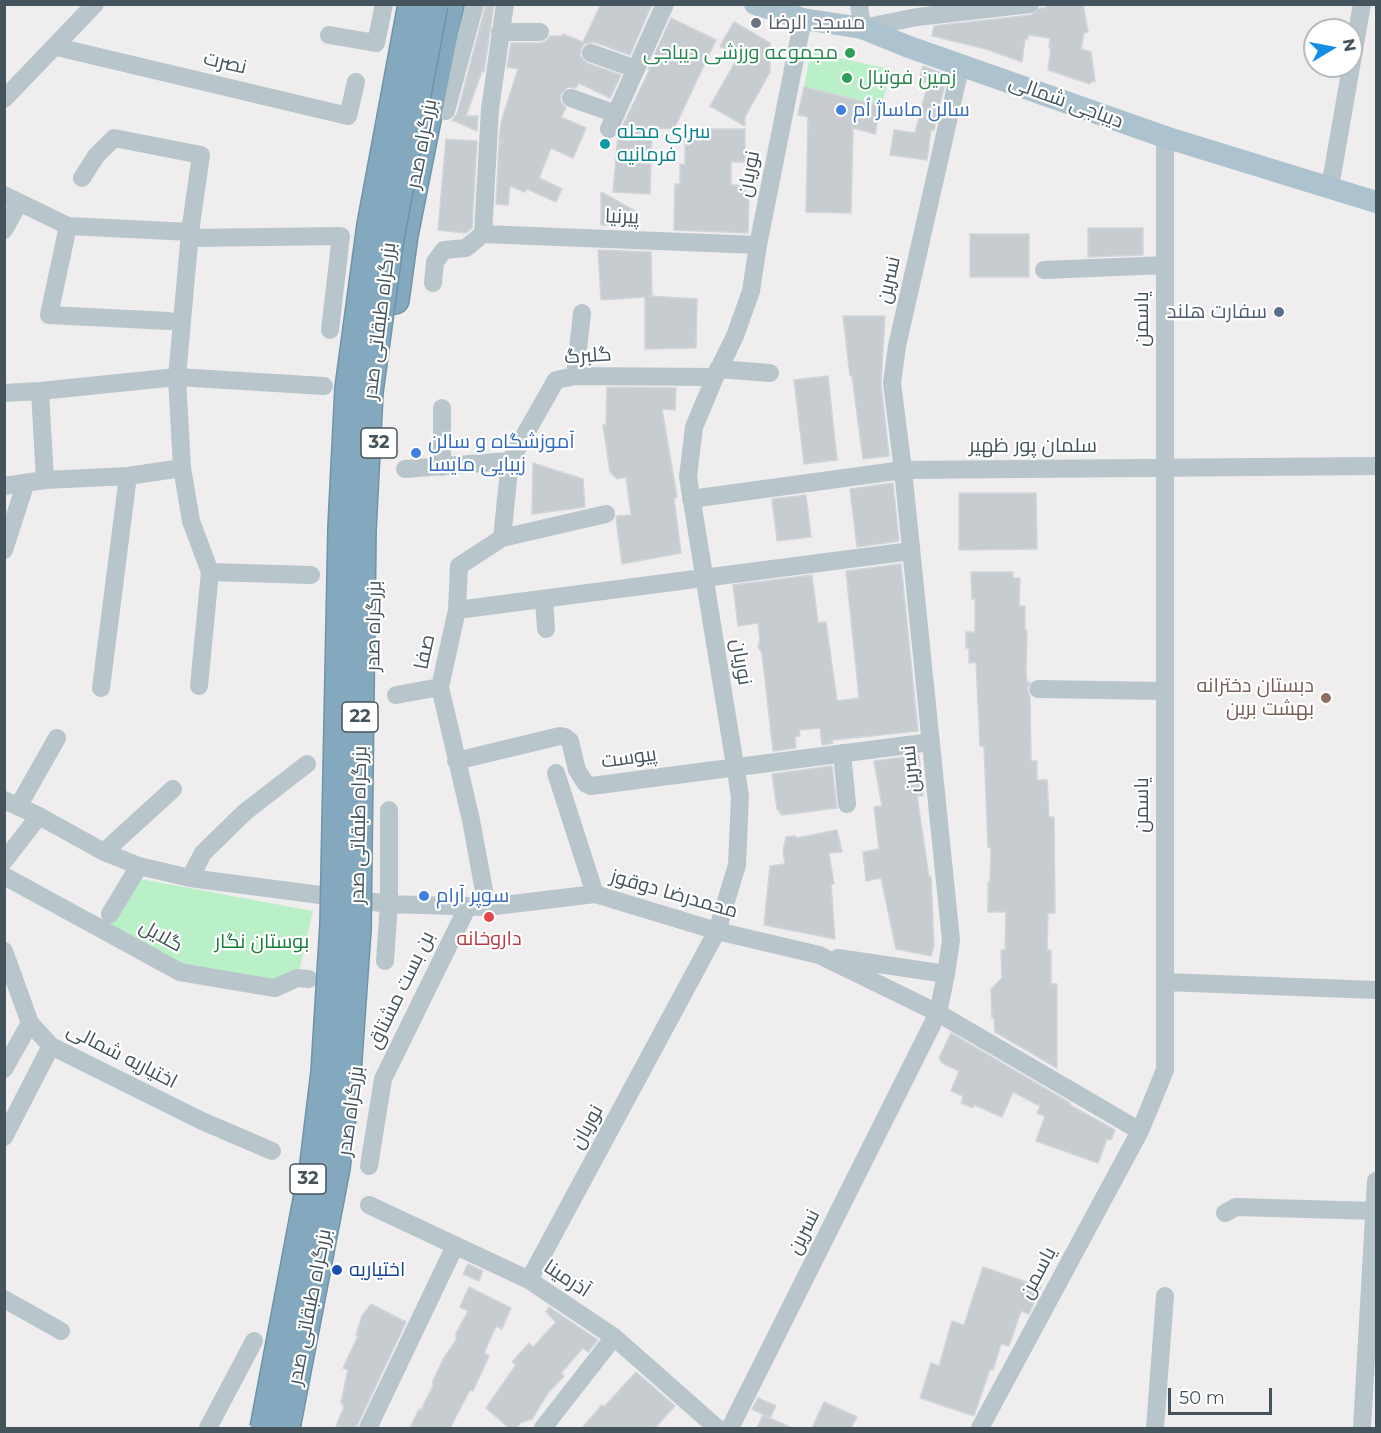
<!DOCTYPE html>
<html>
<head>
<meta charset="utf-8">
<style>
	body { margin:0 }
	#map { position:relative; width:1381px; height:1433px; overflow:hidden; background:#f0edee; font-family:Montserrat,sans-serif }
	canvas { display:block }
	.frame { position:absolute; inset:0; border:6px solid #45545c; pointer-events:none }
	.north { position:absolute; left:1303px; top:18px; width:60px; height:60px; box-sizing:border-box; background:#fff; border:2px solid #b5bbbe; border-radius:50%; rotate:80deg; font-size:16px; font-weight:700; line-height:24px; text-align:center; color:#45545c }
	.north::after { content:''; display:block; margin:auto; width:21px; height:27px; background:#148ee4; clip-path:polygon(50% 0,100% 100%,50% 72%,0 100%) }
	.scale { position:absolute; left:1168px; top:1388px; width:104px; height:27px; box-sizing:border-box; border:3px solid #45545c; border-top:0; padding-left:8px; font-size:18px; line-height:21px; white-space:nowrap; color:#45545c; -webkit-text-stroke:4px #fff; paint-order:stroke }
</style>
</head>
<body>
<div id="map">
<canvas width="1381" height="1433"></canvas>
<div class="frame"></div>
<div class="north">N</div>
<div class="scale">50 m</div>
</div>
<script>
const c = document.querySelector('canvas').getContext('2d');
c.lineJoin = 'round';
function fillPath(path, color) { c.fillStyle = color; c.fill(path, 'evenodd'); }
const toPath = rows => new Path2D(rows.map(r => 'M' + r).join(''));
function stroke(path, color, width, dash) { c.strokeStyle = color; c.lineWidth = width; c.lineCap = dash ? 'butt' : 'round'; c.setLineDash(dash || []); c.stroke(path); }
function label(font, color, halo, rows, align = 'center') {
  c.font = font + ' Montserrat,Cairo,sans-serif'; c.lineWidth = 4.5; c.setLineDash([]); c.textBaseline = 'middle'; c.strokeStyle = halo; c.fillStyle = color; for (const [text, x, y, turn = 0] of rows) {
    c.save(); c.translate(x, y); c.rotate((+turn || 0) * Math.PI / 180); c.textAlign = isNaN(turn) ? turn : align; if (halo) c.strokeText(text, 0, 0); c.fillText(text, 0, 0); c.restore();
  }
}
fillPath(toPath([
	[811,52,890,69,882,106,804,87],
	[135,878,313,911,299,972,275,984,187,967,106,925]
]), '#baf0c7');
const building = toPath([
	[486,4,494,4,484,72,482,71,466,116,478,116,477,131,452,120,457,114,486,4],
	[601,4,652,4,630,55,594,42,584,44,581,49,580,56,587,63,621,75,610,98,579,83,576,88,568,87,561,94,560,101,566,108,561,117,586,128,573,158,551,148,539,178,562,189,556,202,527,189,525,192,510,186,508,205,496,204,499,143,505,143,499,141,501,122,518,69,507,67,511,43,541,43,546,41,550,36,562,36,563,34,583,42,601,4],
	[1083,4,1088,32,1084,33,1081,49,1091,52,1095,82,1092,81,1090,84,1048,70,1051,48,1049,48,1050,38,1028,35,1028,39,1025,39,1022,62,986,49,932,36,934,26,1031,15,1040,8,1046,8,1046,5,1083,4],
	[671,18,716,40,674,129,652,128,650,194,613,192,618,135,650,69,648,69,671,18],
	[734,22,770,43,770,72,745,117,745,126,710,106,738,57,720,46,734,22],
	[923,66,947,75,934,130,931,130,927,160,890,155,894,130,915,133,928,83,919,82,923,66],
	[804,87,881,106,875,134,853,128,851,213,806,212,808,117,798,115,804,87],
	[685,129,745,129,745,162,731,162,731,185,738,185,749,194,748,233,674,230,675,184,680,184,680,164,685,165,685,129],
	[446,139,477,141,472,228,466,233,438,230,446,139],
	[601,192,635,211,635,225,601,225,601,192],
	[1088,228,1143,228,1143,255,1088,257,1088,228],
	[970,234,1029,234,1029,277,970,277,970,234],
	[598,250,651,252,652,296,650,296,697,299,696,348,645,349,645,297,601,300,598,250],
	[843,316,885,316,881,384,889,456,863,459,852,376,850,376,843,316],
	[828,376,837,460,804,464,794,380,828,376],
	[607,387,676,388,675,410,662,409,677,497,674,498,681,553,622,564,616,518,617,516,631,515,626,477,617,479,610,472,603,425,606,425,607,387],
	[533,463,583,479,585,507,532,514,533,463],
	[893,483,899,541,857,547,850,489,893,483],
	[959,493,1036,493,1037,549,959,550,959,493],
	[806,495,811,537,777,541,772,499,806,495],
	[901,564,918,731,832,740,833,743,822,745,820,728,799,730,800,736,795,737,796,748,773,751,762,653,758,647,760,640,758,623,738,626,733,585,812,575,818,623,826,622,837,701,859,698,846,571,901,564],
	[971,572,1013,572,1013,578,1020,578,1019,606,1025,606,1025,630,1027,631,1026,673,1027,682,1030,682,1027,689,1030,697,1031,761,1037,761,1037,780,1047,780,1049,817,1054,817,1055,913,1048,913,1047,950,1051,950,1051,984,1057,984,1057,1068,995,1032,994,1018,992,1018,991,989,1002,978,1001,950,1005,950,1006,912,988,912,988,882,990,882,991,848,988,847,984,746,980,746,976,662,969,663,969,648,966,648,966,632,975,632,975,599,972,599,971,572],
	[919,755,923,796,917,796,929,877,931,877,934,946,931,956,896,949,881,878,866,881,863,852,879,849,874,807,882,806,874,761,919,755],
	[832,766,837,808,782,815,777,809,772,774,832,766],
	[837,830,842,852,829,853,834,884,831,884,835,939,764,925,770,866,785,864,783,851,786,837,795,836,797,838,837,830],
	[951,1033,1070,1103,1070,1105,1115,1130,1111,1140,1107,1139,1098,1163,1036,1141,1045,1116,1037,1113,1040,1106,1013,1092,1002,1117,974,1105,973,1108,961,1103,963,1096,951,1091,959,1071,942,1063,939,1058,951,1033],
	[468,1264,483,1271,479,1281,463,1274,468,1264],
	[983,1267,1041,1287,1029,1314,1021,1311,1009,1346,1001,1344,993,1370,990,1369,974,1416,920,1398,931,1363,939,1366,952,1321,964,1325,983,1267],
	[469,1287,511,1308,502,1329,496,1326,484,1353,489,1356,473,1391,470,1390,450,1428,410,1428,419,1409,421,1410,434,1384,432,1383,443,1359,456,1340,456,1333,468,1311,460,1307,469,1287],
	[371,1304,406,1322,356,1428,343,1428,336,1426,344,1407,341,1402,348,1370,343,1368,358,1336,356,1335,362,1316,371,1304],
	[549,1307,598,1340,588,1352,583,1348,561,1373,564,1376,548,1393,532,1419,520,1423,517,1428,509,1428,486,1408,516,1365,512,1362,529,1343,533,1347,556,1322,546,1312,549,1307],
	[636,1372,675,1406,655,1428,582,1428,602,1405,604,1407,636,1372],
	[758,1398,776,1406,770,1418,752,1409,758,1398],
	[824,1402,857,1417,851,1428,812,1428,824,1402],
	[763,1415,792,1428,757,1428,763,1415]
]);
fillPath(building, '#c7ccd1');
stroke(building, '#d1d5da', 1.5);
const highway = toPath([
	[395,300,404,235,450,4]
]);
stroke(highway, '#6f94aa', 30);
stroke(toPath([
	[859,4,862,28,917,17,1030,4],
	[500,32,540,32],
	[329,35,376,43,384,4],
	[57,47,348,116,356,82],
	[591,53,636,69],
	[571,98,616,114],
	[4,99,95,4],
	[446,111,475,4],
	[609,129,665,4],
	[82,178,96,156,114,138,201,155,190,232,177,377,182,468,191,521,210,572,199,686],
	[1330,187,1362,4],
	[4,195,68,226,190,232],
	[68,226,49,315,169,321],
	[4,230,19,203],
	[483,234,758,245],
	[483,234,490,109,505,4],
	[189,238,341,236,330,330],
	[1044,270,1165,265],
	[433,283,435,262,444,250,466,248,483,234],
	[718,369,770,373],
	[575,376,582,313],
	[40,391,45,480],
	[4,393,40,391,177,377,324,386],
	[442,467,442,408],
	[405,469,510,461],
	[4,486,45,480,128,476,182,468],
	[691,499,903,470,1376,466],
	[502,538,510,461,556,380,575,376,715,377],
	[4,550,25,485],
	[210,572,311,575],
	[544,600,546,629],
	[457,610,911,551],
	[101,688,128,476],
	[1038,689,1165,691],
	[396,695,440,687],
	[842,753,847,804],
	[456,761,560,736,565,737,570,741,577,770,586,784,591,786,931,742],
	[556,773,595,894],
	[4,800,39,816,104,852,139,866,190,878,389,904,487,907,595,894,717,931,819,955,938,1013,1140,1131],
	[19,805,57,738],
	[104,852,173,789],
	[4,861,39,816],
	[4,876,180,972,275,988,297,978,309,979],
	[190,878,203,853,245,812,307,764],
	[487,907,471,820,440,687,457,610,459,566,502,538,606,514],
	[110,914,139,866],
	[4,951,30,1023,51,1046,202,1121,272,1151],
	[838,958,946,974],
	[385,961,389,904,389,810],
	[1165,982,1376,990],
	[4,1069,30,1023],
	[4,1137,51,1046],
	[369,1166,383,1079,468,906],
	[369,1205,529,1280,614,1337,717,1428],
	[1225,1213,1236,1207,1376,1211],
	[529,1280,717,931,737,865,740,796,688,477,694,427,715,377,735,336,751,291,758,245,803,19],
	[4,1299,61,1331],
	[208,1428,254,1341],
	[368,1428,455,1246],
	[543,1428,614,1337],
	[730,1428,938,1013,946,974,951,940,903,470,892,383,897,346,961,64],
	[980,1428,1140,1131,1165,1070,1165,137],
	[1155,1428,1165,1296],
	[1362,1428,1376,1181]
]), '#b8c5cb', 18);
stroke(toPath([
	[755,4,803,19,862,28,909,47,1165,137,1376,202]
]), '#acc2ce', 22);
stroke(highway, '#84a9be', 27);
const highwayBridge = toPath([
	[264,1428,314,1163,325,1072,334,925,342,528,349,388,371,225,412,4],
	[286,1428,336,1168,347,1073,357,929,362,530,369,392,390,238,434,4]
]);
stroke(highwayBridge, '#6f94aa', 30, []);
stroke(highwayBridge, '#84a9be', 27);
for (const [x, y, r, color] of [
	[756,23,6,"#6b7280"],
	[850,53,6,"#2e9e5b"],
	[847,78,6,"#2e9e5b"],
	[841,110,6,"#3f7fe0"],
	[605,144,6,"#0f9aa8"],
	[1279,312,6,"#5c6f8a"],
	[416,453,6,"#3f7fe0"],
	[1326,698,6,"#8d6e63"],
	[424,896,6,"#3f7fe0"],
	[489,917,6,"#e0444e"],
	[337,1270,6,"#1a4fb4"]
]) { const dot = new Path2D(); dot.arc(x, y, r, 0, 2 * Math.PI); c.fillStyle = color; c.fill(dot); stroke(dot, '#fff', 2); }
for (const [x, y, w] of [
	[379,443,36],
	[360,717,36],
	[308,1179,36]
]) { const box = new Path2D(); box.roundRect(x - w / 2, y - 15, w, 30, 4.5); c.fillStyle = '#fff'; c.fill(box); stroke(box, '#45545c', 1.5); }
label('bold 18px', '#45545c', null, [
	["32",379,443],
	["22",360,717],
	["32",308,1179]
]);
label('20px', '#5b616d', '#fff', [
	["مسجد الرضا",768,23]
], 'left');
label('20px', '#27864d', '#fff', [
	["مجموعه ورزشی دیباجی",838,53],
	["زمین فوتبال",859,78,"left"]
], 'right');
label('20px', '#45545c', '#fff', [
	["نصرت",225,63,13],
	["دیباجی شمالی",1066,102,20],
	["بزرگراه صدر",422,144,-79],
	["نوریان",749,174,-79],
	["پیرنیا",622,217,2],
	["نسرین",889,280,-77],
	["یاسمن",1142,319,-90],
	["بزرگراه طبقاتی صدر",380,321,-83],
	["گلبرگ",588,356,-4],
	["سلمان پور ظهیر",1033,446],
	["بزرگراه صدر",374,626,-89],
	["صفا",425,652,-78],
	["نوریان",741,662,80],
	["پیوست",629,758,-8],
	["نسرین",911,769,-96],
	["یاسمن",1142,805,-90],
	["بزرگراه طبقاتی صدر",359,825,-89],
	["محمدرضا دوقوز",674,894,16],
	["گلایل",161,936,29],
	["بن بست مشتاق",401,990,-64],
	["اختیاریه شمالی",122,1056,27],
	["بزرگراه صدر",351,1111,-82],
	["نوریان",587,1127,-61],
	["نسرین",804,1232,-63],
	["یاسمن",1038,1273,-62],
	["آذرمینا",567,1279,33],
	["بزرگراه طبقاتی صدر",310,1307,-79]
]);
label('20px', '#366cbe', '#fff', [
	["سالن ماساژ اُم",853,110],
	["آموزشگاه و سالن",428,442],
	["زیبایی مایسا",428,465],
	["سوپر آرام",436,896]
], 'left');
label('20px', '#0d838f', '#fff', [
	["سرای محله",617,132],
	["فرمانیه",617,155]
], 'left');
label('20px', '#4e5e75', '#fff', [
	["سفارت هلند",1267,312]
], 'right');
label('20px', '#785e54', '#fff', [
	["دبستان دخترانه",1314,686],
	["بهشت برین",1314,709]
], 'right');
label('20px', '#be3a42', '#fff', [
	["داروخانه",489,939]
]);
label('20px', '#147f39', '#fff', [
	["بوستان نگار",262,942]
]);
label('20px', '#164399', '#fff', [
	["اختیاریه",349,1270]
], 'left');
</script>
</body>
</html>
